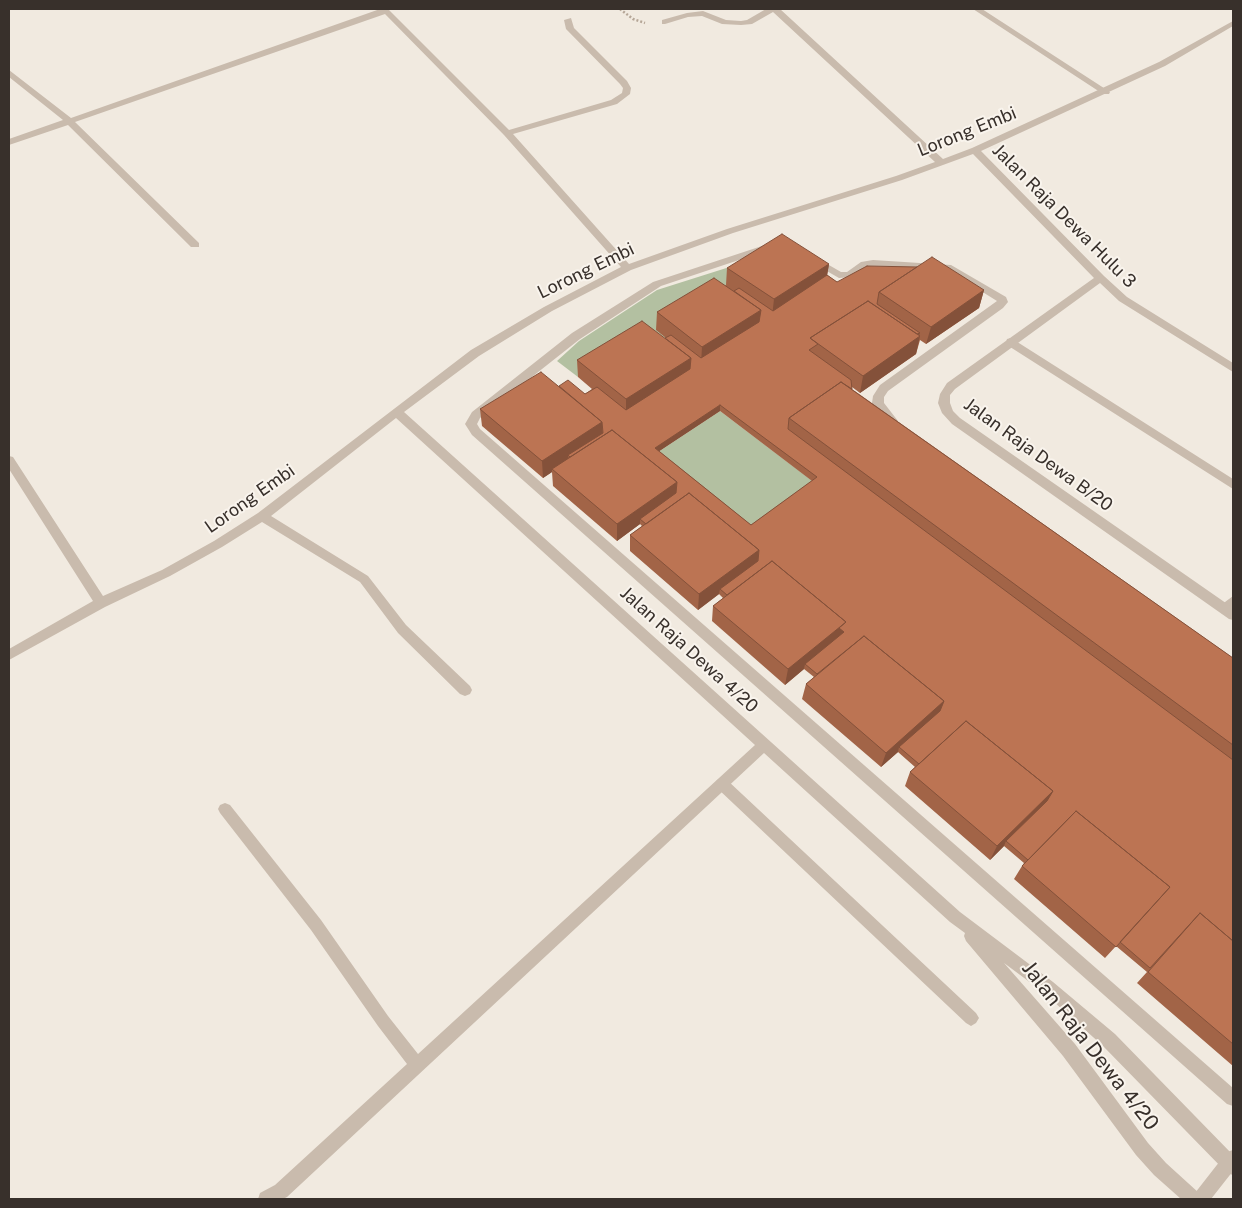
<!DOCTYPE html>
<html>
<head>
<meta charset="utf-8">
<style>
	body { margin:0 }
	#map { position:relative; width:1242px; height:1208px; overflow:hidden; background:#f1eae0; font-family:"Public Sans",sans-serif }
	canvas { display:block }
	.frame { position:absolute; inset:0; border:10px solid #38302b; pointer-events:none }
</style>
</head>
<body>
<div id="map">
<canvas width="1242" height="1208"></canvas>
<div class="frame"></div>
</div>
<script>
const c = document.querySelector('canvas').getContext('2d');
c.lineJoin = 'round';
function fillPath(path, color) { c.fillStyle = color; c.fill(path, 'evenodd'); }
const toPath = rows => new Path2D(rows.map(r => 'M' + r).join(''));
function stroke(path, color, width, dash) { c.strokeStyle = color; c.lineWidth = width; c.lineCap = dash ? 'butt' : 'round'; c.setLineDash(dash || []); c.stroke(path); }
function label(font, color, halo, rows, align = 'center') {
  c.font = font + ' "Public Sans",sans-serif'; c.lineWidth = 4; c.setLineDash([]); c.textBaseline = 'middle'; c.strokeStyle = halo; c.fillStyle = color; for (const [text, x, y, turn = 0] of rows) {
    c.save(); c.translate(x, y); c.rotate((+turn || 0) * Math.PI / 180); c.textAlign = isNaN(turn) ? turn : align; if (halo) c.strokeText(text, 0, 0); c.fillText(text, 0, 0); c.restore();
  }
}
fillPath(toPath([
	[780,251,726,285,739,294,671,341,641,339,578,377,557,361,579,341,657,290],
	[720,411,815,483,751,531,655,454]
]), '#b3c0a1');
stroke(toPath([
	[620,9,633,19,645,23]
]), '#b5a697', 2.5, [2, 2]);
fillPath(toPath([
	[973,9,982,9,1110,92,1109,94,1103,94,973,9],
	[768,244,772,245,772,249,661,286,580,339,480,418,477,424,480,429,1233,1088,1233,1106,1227,1104,472,435,465,424,472,412,572,333,653,282,768,244],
	[815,257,841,272,847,272,861,262,873,260,951,265,1006,297,1008,302,1003,308,888,391,884,397,884,403,898,421,892,425,888,424,878,414,872,403,873,396,880,385,997,301,949,271,873,266,868,267,853,277,839,278,811,262,810,260,815,257],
	[1011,338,1233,479,1233,489,1007,345,1006,342,1007,339,1011,338],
	[1233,596,1233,609,1225,614,1221,613,1219,609,1221,605,1233,596],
	[722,778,727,780,976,1013,979,1018,976,1023,971,1026,966,1023,717,788,715,784,717,780,722,778],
	[1233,1150,1233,1171,1211,1199,1193,1199,1195,1193,1227,1152,1233,1150]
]), '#c9bbad');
fillPath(toPath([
	[380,9,388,9,509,130,611,100,622,93,623,88,620,84,566,29,564,20,571,18,574,28,627,81,631,88,630,94,617,104,513,134,629,264,727,229,896,176,935,162,773,12,752,24,741,25,722,24,702,16,688,17,665,24,662,24,662,20,687,13,703,11,726,20,741,21,747,20,766,9,780,9,943,159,972,148,1159,62,1233,21,1233,26,1165,66,981,151,1104,276,1127,297,1233,363,1233,372,1119,301,1100,283,955,389,950,395,950,403,953,411,960,418,1233,608,1233,620,1229,619,952,424,942,413,938,403,940,394,947,383,1094,278,973,154,902,180,733,233,631,270,552,311,479,356,404,412,960,912,1053,982,1115,1034,1233,1155,1233,1175,1227,1173,1103,1046,1043,992,1004,963,1075,1044,1148,1143,1166,1163,1199,1193,1201,1199,1181,1199,1154,1175,1136,1155,1063,1056,966,941,964,936,965,933,950,922,764,753,287,1197,283,1199,258,1199,260,1193,275,1185,407,1064,378,1026,311,930,220,813,218,809,220,805,225,803,230,805,321,920,388,1016,418,1054,755,745,396,418,271,516,368,576,406,625,470,686,472,690,470,694,465,696,460,694,398,633,360,582,262,522,222,547,170,576,105,607,9,660,9,649,93,601,9,469,9,456,13,457,103,596,162,570,214,541,258,513,471,350,544,307,621,267,504,135,385,14,75,122,199,243,199,247,191,247,68,125,9,145,9,139,63,120,9,77,9,70,71,118,380,9]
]), '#c9bbad');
fillPath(toPath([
	[829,264,827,275,837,282,984,290,979,308,926,344,920,340,916,354,860,393,852,387,852,389,1233,658,1233,1066,1137,983,1147,972,1116,946,1105,958,1014,879,1022,866,1024,863,1004,846,990,860,905,786,910,772,915,767,898,752,881,767,802,699,806,684,814,677,804,669,785,685,712,621,713,606,723,598,719,594,698,610,630,551,630,535,642,526,640,524,617,541,553,486,552,472,543,478,482,426,480,409,559,386,585,394,592,389,578,377,577,360,666,338,656,330,657,312,726,285,727,268],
	[720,411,812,481,751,525,659,451]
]), '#a26447');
fillPath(toPath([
	[829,264,826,282,772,317,774,299],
	[984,290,979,308,926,344,931,327],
	[761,310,759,328,701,364,702,347],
	[920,333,918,338,920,336,916,354,860,393,863,376],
	[691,358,690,375,626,416,626,399],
	[720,405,720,411,655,454,655,448],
	[602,422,603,439,568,455,569,461,552,469,552,472,543,478,542,461],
	[677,482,676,499,640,519,640,524,617,541,617,524],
	[759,550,757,566,720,589,719,594,698,610,699,594],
	[846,622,843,638,805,664,804,669,785,685,788,669],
	[944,701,938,716,899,747,898,752,881,767,886,753],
	[1053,791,1045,805,1006,841,1004,846,990,860,997,846]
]), '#84513a');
const building = toPath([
	[782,234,829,264,774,299,727,268,782,234],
	[932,257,984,290,931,327,879,292,932,257],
	[867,266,917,267,879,292,877,304,920,333,917,334,868,301,810,338,818,344,809,350,851,380,852,389,841,382,789,418,788,429,1233,760,1233,941,1200,913,1150,968,1120,942,1170,887,1076,811,1028,860,1006,841,1047,801,1053,791,966,721,919,764,899,747,940,711,944,701,864,636,817,674,805,664,844,632,839,628,846,622,772,561,727,595,720,589,758,561,759,550,689,493,646,524,640,519,676,493,677,482,612,430,570,457,568,455,603,433,602,422,559,386,568,380,585,394,597,387,626,410,690,369,691,358,665,338,671,335,701,358,759,322,761,310,734,291,739,288,773,311,827,275,837,282,867,266],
	[720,405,817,477,751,525,655,448,720,405],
	[714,278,761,310,702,347,657,312,714,278],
	[868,301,920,336,863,376,810,338,868,301],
	[642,321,691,358,626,399,577,360,642,321],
	[541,372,602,422,542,461,480,409,541,372],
	[841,382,1233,658,1233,745,789,418,841,382],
	[612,430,677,482,617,524,552,469,612,430],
	[689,493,759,550,699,594,630,535,689,493],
	[772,561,846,622,788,669,713,606,772,561],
	[864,636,944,701,886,753,806,684,864,636],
	[966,721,1053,791,997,846,910,772,966,721],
	[1076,811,1170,887,1116,947,1022,866,1076,811],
	[1200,913,1233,941,1233,1044,1148,972,1200,913]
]);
fillPath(building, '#bc7453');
stroke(building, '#84513a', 1);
label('18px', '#38302b', '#f9f4ed', [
	["Lorong Embi",967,132,-22],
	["Jalan Raja Dewa Hulu 3",1064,216,45],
	["Lorong Embi",586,271,-26],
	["Jalan Raja Dewa B/20",1038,455,36],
	["Lorong Embi",250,499,-35],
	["Jalan Raja Dewa 4/20",689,650,42]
]);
label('21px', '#38302b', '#f9f4ed', [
	["Jalan Raja Dewa 4/20",1090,1046,52]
]);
</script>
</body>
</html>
